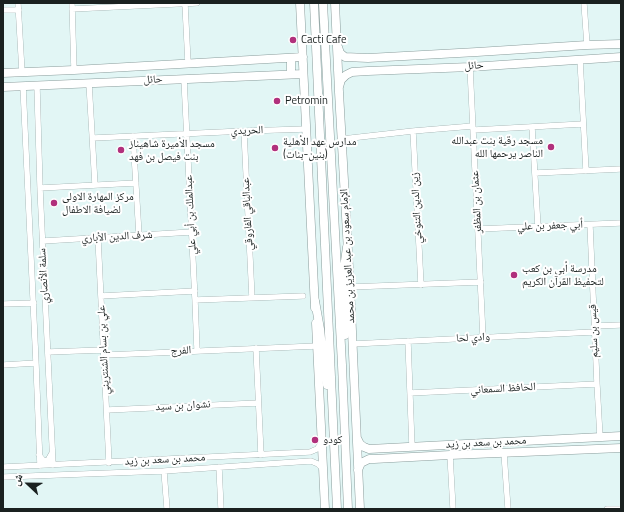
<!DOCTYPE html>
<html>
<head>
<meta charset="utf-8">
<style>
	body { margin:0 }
	#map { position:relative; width:624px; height:512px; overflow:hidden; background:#e2f6f5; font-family:"Titillium Web","Noto Naskh Arabic",sans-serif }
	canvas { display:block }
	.frame { position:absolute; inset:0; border:4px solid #1a2120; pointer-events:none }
	.north { position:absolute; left:8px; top:464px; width:40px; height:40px; -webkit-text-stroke:3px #fff; paint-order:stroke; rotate:292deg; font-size:11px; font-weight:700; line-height:16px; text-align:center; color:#1a2120 }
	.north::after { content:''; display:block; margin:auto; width:14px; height:18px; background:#1a2120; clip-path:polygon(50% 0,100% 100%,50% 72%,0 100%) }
</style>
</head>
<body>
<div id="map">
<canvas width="624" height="512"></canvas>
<div class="frame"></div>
<div class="north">ش</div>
</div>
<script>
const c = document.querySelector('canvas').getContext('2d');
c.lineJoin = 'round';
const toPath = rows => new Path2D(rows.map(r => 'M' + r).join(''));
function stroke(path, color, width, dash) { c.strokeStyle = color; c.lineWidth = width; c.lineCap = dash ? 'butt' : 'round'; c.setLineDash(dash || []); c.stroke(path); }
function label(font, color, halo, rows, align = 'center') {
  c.font = font + ' "Titillium Web","Noto Naskh Arabic",sans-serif'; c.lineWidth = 4; c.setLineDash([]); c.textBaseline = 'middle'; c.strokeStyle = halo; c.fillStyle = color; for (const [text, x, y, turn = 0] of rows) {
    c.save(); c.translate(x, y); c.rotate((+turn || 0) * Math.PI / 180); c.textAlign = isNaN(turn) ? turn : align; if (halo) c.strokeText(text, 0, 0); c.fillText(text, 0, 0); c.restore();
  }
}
const street = toPath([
	[18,3,22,72],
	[72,3,74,70],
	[584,3,587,45],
	[185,4,188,63],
	[72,9,197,3],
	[3,10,19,10],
	[580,59,586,171],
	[470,67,483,337],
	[184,79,195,300,197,350],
	[89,83,95,185],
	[23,86,36,363,40,466],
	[37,86,40,188,53,465],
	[532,127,538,227],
	[474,130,583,124],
	[244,131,252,298],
	[413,131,421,285],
	[133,136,139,235],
	[93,138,244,131,306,129],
	[342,139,413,131,473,126],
	[535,173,621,169],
	[40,188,136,183],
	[590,225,597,384,600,437],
	[478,229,621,223],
	[98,238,109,463],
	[43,241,192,232],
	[350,287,481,282],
	[101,296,195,291],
	[195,300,303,296],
	[3,304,34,303],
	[594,326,621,325],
	[408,341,412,447],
	[352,344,594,332],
	[256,348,261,455],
	[48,352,103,350,107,355,317,346],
	[3,365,36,363],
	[410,393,597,384],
	[107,410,258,403],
	[504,453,508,509],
	[39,455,43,460,46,461,48,460,52,453],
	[450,455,453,509],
	[3,467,310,452,317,449,322,442],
	[219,467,221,509],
	[164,471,167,509],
	[3,477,164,471,311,461,318,464,323,469],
	[607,509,621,509]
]);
const secondary = toPath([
	[300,3,315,308],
	[335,3,339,92,350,287,360,509],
	[338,47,340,53,345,57,368,58,477,52,587,45,621,44],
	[291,58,291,74],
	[3,73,74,70,303,57],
	[3,87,303,74],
	[339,87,341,80,346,75,352,72,368,71,470,67,621,57],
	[316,323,325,509],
	[357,438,360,444,364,447,369,449,621,436],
	[358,470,361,463,369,459,374,459,450,455,621,448]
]);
const primary = toPath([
	[314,3,337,509],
	[323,3,342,365,348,509],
	[315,301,320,329,325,376,327,385],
	[345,335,344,268,347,247]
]);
stroke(street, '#8a9d9c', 6);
stroke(secondary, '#8a9d9c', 9);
stroke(primary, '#8a9d9c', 9);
stroke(street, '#fff', 5.5);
stroke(secondary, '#fff', 8);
stroke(primary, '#fff', 8);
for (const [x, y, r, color] of [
	[293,40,4,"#b1307c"],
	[277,101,4,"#b1307c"],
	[551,147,4,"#b1307c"],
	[275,148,4,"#b1307c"],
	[121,150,4,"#b1307c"],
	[54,203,4,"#b1307c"],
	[514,275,4,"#b1307c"],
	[315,440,4,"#b1307c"]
]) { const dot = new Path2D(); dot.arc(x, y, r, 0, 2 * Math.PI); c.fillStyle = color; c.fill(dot); stroke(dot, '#fff', 1.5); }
label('11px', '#1a2120', '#fff', [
	["Cacti Cafe",301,40],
	["Petromin",285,101],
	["مسجد رقية بنت عبدالله",543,141,"right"],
	["الناصر يرحمها الله",543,154,"right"],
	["مدارس عهد الأهلية",283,142],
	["(بنين-بنات)",283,155],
	["مسجد الأميرة شاهيناز",129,144],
	["بنت فيصل بن فهد",129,157],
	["مركز المهارة الاولى",62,197],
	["لضيافة الاطفال",62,210],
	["مدرسة أبي بن كعب",522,269],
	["لتحفيظ القرآن الكريم",522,282],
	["كودو",323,440]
], 'left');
label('11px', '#1a2120', '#fff', [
	["حائل",474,66,-3],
	["حائل",153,80,-2],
	["الحريدي",247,131,-2],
	["عثمان بن المظفر",477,202,-93],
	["زين الدين التنوخي",417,208,-93],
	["عبدالباقي الفاروقي",248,214,-93],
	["عبدالملك بن أبي علي",191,215,-93],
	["أبي جعفر بن علي",550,226,-2],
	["شرف الدين الأباري",117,237,-3],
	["الإمام سعود بن عبد العزيز بن محمد",348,256,-93],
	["سلمة الأنصاري",44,276,-93],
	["قيس بن سليم",594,331,-92],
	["وادي لحا",473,338,-3],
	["علي بن بسام الشنتريني",104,350,-93],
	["الفرج",181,351,-3],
	["الحافظ السمعاني",503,389,-3],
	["نشوان بن سيد",183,406,-3],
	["محمد بن سعد بن زيد",486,443,-3],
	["محمد بن سعد بن زيد",165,460,-3]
]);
</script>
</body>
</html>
